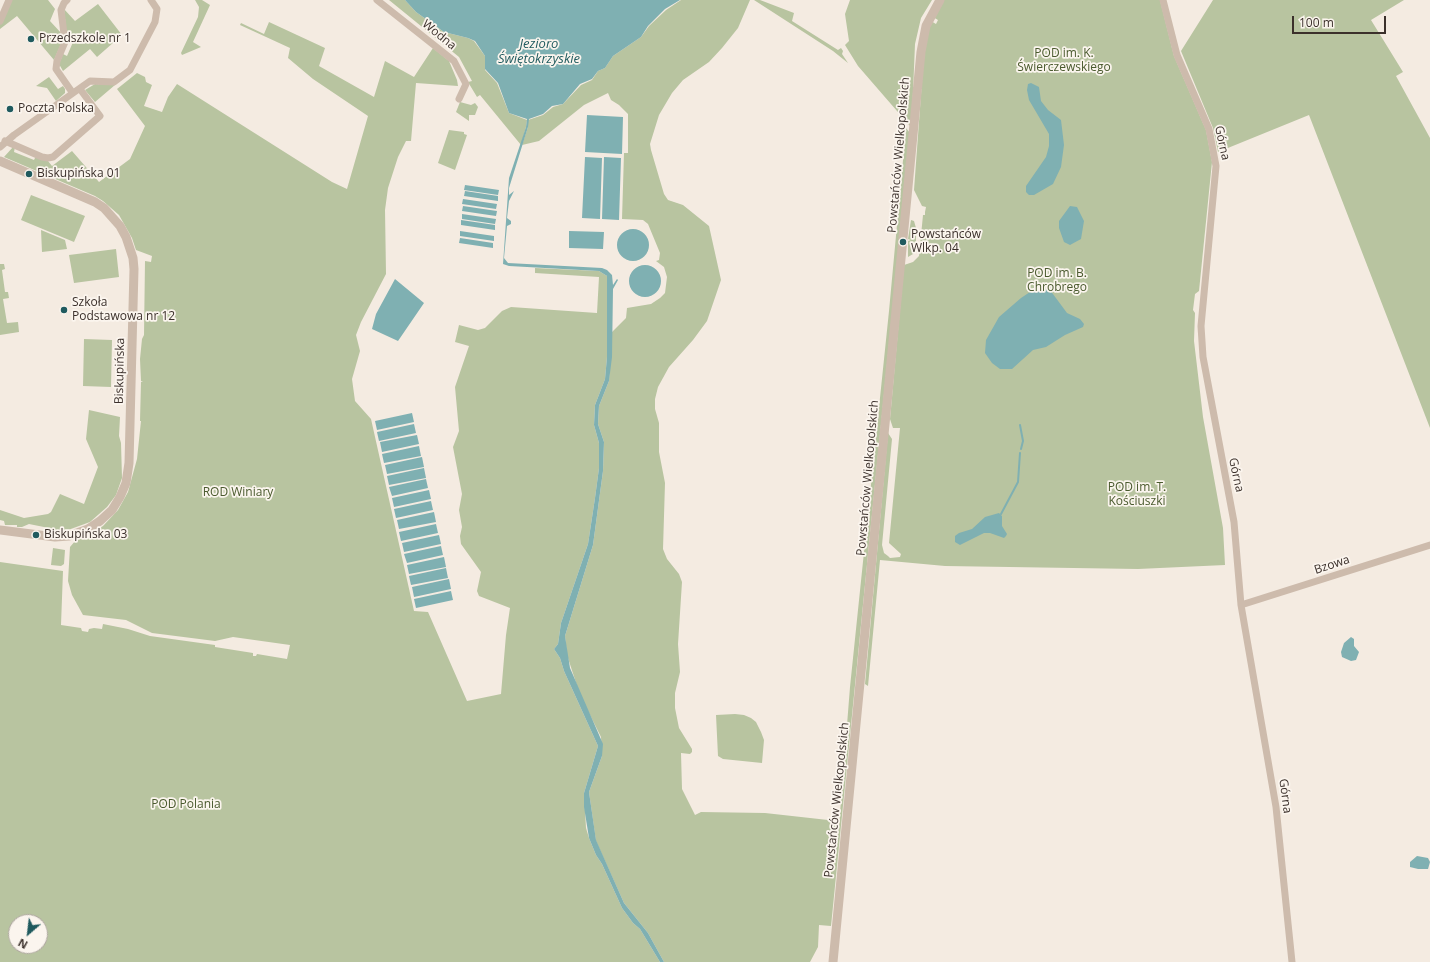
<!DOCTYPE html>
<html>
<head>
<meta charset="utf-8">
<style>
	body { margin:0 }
	#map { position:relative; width:1430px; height:962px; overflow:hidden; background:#f4ebe1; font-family:"Open Sans",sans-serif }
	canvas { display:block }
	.north { position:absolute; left:8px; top:914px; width:40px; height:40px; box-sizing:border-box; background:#fbf5ee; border:1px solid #aea6a0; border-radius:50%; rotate:208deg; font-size:11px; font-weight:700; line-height:16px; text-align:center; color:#3b302b }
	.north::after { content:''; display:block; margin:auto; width:14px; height:18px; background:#1f5a5e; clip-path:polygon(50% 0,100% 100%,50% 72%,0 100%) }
	.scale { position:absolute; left:1292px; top:16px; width:94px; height:18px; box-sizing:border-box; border:2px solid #3b302b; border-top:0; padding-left:5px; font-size:12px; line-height:14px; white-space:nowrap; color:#3b302b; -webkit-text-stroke:3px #fbf5ee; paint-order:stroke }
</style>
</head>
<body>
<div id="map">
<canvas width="1430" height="962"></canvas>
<div class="north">N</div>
<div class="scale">100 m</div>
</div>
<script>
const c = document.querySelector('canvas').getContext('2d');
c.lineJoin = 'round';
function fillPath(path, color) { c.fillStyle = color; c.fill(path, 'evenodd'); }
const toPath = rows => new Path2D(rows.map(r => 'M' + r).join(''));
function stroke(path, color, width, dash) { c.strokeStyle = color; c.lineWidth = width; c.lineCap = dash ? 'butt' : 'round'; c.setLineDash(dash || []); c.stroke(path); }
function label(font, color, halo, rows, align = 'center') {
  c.font = font + ' "Open Sans",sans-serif'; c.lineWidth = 3.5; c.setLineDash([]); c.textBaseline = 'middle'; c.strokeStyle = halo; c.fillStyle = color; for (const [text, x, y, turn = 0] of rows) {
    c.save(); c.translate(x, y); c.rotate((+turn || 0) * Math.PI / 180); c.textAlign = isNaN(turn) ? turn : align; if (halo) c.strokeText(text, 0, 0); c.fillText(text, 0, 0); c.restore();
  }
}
fillPath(toPath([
	[11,0,48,0,55,9,50,21,62,34,61,44,54,60,17,16,0,29,0,23],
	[195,0,202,0,210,5,193,42,201,47,182,55,181,53,198,17,199,7],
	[389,0,405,0,416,12,444,32,468,38,474,41,485,56,485,70,497,83,509,113,527,120,526,127,521,145,480,95,477,97,468,82,472,81,459,57],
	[681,0,750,0,738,28,722,48,709,62,683,80,672,93,659,115,650,144,651,150,664,194,668,200,683,205,709,226,721,280,707,321,693,340,669,367,658,387,655,399,655,409,659,423,659,452,665,483,663,549,667,559,679,574,682,582,678,644,680,672,675,693,675,708,679,728,692,749,692,752,690,754,681,753,682,789,695,815,701,812,765,813,828,820,833,825,839,826,850,687,889,311,906,128,910,133,831,926,819,925,818,947,810,962,664,962,648,933,624,903,596,841,589,792,602,756,601,737,580,695,567,655,565,636,593,545,603,471,604,442,598,424,599,406,609,381,612,332,626,318,627,308,651,304,660,298,665,293,667,277,664,267,656,261,659,260,660,253,648,224,643,220,622,219,624,153,628,153,628,114,619,105,611,100,608,93,584,105,539,141,522,145,528,127,528,120,543,115,553,107,563,104,581,85,592,80,598,71,605,68,613,56,641,37,649,26,666,10],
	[754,0,760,0,794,13,792,21,838,50,841,48,843,51,842,54,848,63,833,51],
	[850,0,932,0,921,18,915,44,912,116,910,126,858,66,845,45,849,41,845,14],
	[944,0,1160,0,1174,56,1206,130,1212,162,1199,291,1195,294,1193,310,1195,313,1194,341,1203,417,1223,528,1225,565,1138,569,945,566,880,560,868,686,865,684,888,433,892,439,882,545,884,553,888,556,890,558,900,557,901,554,889,543,900,428,893,428,890,419,904,265,913,262,919,256,923,215,925,215,925,212,926,207,922,206,914,190,925,40,931,21,936,24,938,20,933,17],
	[1213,0,1404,0,1371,20,1403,72,1396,76,1430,138,1430,428,1309,115,1218,152,1213,128,1181,51],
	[98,4,122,35,97,57,90,49,63,71,59,64,63,54,67,56,73,42,67,38,64,9,75,21],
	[269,22,325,48,319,66,374,97,385,61,414,77,433,48,449,61,457,80,458,86,416,83,411,141,406,141,398,157,388,188,385,210,386,274,361,322,356,335,360,351,352,379,355,401,371,419,414,611,428,612,467,701,501,694,506,635,510,608,479,596,477,591,481,572,461,544,460,536,462,527,459,510,462,494,453,447,459,431,455,387,469,346,455,342,459,325,478,330,485,328,502,311,511,307,597,313,599,277,535,273,535,268,599,271,607,276,607,357,605,379,595,405,594,425,599,443,599,468,595,498,588,544,561,623,558,644,554,649,560,658,564,671,598,746,584,793,586,828,589,838,596,855,602,864,622,908,633,923,640,929,660,962,0,962,0,562,63,571,61,625,81,628,82,631,88,632,89,629,94,628,102,629,103,624,128,629,150,636,215,645,215,647,253,653,253,656,256,656,257,654,287,659,290,645,233,637,215,641,152,633,126,620,83,615,72,595,68,581,70,547,76,540,94,532,103,526,118,510,128,492,137,459,141,421,140,421,141,382,143,382,141,381,140,359,142,339,144,335,145,261,151,262,152,256,136,250,132,238,119,215,103,201,95,196,4,157,13,147,15,147,14,152,34,160,36,156,48,161,52,166,72,151,99,182,130,159,145,126,117,89,137,73,145,77,146,82,152,85,144,106,162,112,168,97,177,84,332,182,347,189,368,116,313,79,288,58,290,48,240,25,241,23,264,34],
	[16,922,40,922,40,946,16,946],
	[49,77,58,89,63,86,65,89,65,93,56,101,47,88,36,86],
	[95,84,115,85,95,102,85,90],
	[460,102,471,105,475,103,478,107,475,115,469,115,469,121,456,112],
	[449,130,464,132,464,134,467,135,455,170,438,163],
	[31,195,85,216,74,242,21,220],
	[911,220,914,221,916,228,916,248,913,254,908,257,908,241,911,240,908,239],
	[41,230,65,240,67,249,42,252],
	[116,249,119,277,74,283,69,255],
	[0,264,4,264,5,269,2,270,5,292,8,292,9,298,3,299,7,323,18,322,19,332,0,335],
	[84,339,112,340,111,387,83,386],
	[89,410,120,417,119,436,121,443,122,478,116,495,107,507,90,522,68,530,50,531,44,527,29,524,22,527,17,527,17,525,5,525,4,521,0,520,0,510,24,518,48,514,51,512,60,494,84,504,98,467,86,439],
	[53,548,65,550,64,564,61,566,51,565],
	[735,714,744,715,751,718,756,722,761,732,764,740,762,763,723,759,718,756,716,715]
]), '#b8c4a0');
fillPath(toPath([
	[405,0,680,0,665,9,648,26,641,37,613,56,605,68,598,71,592,79,580,84,563,104,552,106,543,114,529,119,528,127,509,188,509,195,514,191,509,201,507,218,511,221,511,224,507,226,504,258,508,263,602,268,607,270,612,275,613,285,617,279,618,280,613,289,612,357,609,381,599,406,598,424,604,442,603,471,593,545,565,636,570,668,603,744,602,756,589,792,596,840,624,903,648,933,664,962,660,962,640,929,633,923,622,908,602,864,596,855,589,838,584,807,584,793,598,746,564,671,560,658,554,649,558,644,561,623,588,544,595,498,599,468,599,443,594,425,595,405,605,379,607,357,607,276,599,271,509,266,503,264,509,178,526,127,527,119,509,113,498,83,485,69,485,56,475,41,468,38,444,32,416,12],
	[1031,83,1039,87,1041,101,1048,110,1061,120,1064,145,1061,167,1053,184,1034,195,1029,195,1026,192,1026,186,1046,157,1049,146,1049,134,1029,100,1027,90,1028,84],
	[587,115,623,117,622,154,585,152],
	[585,157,602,158,600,219,582,218],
	[604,157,621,158,619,220,602,219],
	[465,185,499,190,498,195,464,190],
	[465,191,498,196,498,201,464,196],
	[463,199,497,204,496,209,462,204],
	[463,206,497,211,496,216,462,211],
	[1070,206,1077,207,1084,221,1081,239,1070,245,1064,242,1059,228,1059,221],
	[462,214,496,219,495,224,462,219],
	[461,220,495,225,495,230,461,225],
	'617 245a16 16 0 1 1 32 0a16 16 0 1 1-32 0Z',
	[460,231,494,236,494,241,460,236],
	[569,231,604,232,603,249,569,248],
	[460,238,493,243,493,248,459,243],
	'629 281a16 16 0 1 1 32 0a16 16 0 1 1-32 0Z',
	[395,279,424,303,398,341,372,329,376,314],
	[1036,288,1050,290,1067,313,1080,319,1084,324,1083,327,1065,335,1046,347,1033,350,1012,369,1000,369,992,363,985,353,986,340,999,317,1021,298],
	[412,413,414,422,377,430,375,421],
	[414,424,416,433,379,441,377,432],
	[417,435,419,444,382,452,380,442],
	[419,446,421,456,384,463,382,454],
	[422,457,424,467,387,474,385,465],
	[424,468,426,478,389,485,387,476],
	[426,479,428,488,392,496,389,487],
	[429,490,431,499,394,507,392,498],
	[431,501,433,510,396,518,394,509],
	[434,512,436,522,399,529,397,520],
	[999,513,1002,516,1002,526,1007,534,1006,536,1004,538,990,533,984,533,960,545,955,542,955,536,959,533,972,529,985,517],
	[436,524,438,533,401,541,399,532],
	[439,535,441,544,404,552,402,543],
	[441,546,443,555,407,563,404,554],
	[444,557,446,567,409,574,407,565],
	[446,568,448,578,411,585,409,576],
	[449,579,451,589,414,597,412,587],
	[451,591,453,600,416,608,414,599],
	[1351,637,1354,639,1354,646,1359,652,1356,660,1351,661,1342,657,1341,652,1344,643],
	[1417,856,1428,858,1430,862,1428,869,1418,869,1410,867,1410,862]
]), '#7fb0b2');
stroke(toPath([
	[1020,425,1023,441,1021,449],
	[1001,514,1018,482,1020,453]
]), '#7fb0b2', 2);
stroke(toPath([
	[67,0,64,3,61,10,65,42,57,61,56,69,72,92],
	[377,0,454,61,466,84,459,99],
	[1163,0,1177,55,1209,129,1216,166,1201,326,1203,357,1234,522,1241,605,1276,807,1292,962],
	[0,21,9,0],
	[5,141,42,157,48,158,53,157,100,116,80,89],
	[0,147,14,135,90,81,114,82,130,70,155,22,157,9,151,0],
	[1241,605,1430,545]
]), '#cdbbac', 7);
stroke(toPath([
	[0,161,95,202,104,208,120,226,126,237,133,258,134,269,129,463,126,483,120,497,112,510,100,521,88,529,69,536,55,537,0,530],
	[833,962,921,52,926,26,940,0]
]), '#cdbbac', 9);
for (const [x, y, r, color] of [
	[31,39,4,"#1f5a5e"],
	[10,109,4,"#1f5a5e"],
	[29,174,4,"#1f5a5e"],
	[903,242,4,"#1f5a5e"],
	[64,310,4,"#1f5a5e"],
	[36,535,4,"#1f5a5e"]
]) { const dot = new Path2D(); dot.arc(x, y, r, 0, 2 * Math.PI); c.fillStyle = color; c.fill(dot); stroke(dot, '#fbf5ee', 1.5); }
label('12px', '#3b302b', '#fbf5ee', [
	["Wodna",439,35,39],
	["Górna",1222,143,78],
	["Powstańców Wielkopolskich",899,155,-85],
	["Biskupińska",120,371,-89],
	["Górna",1236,475,78],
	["Powstańców Wielkopolskich",868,478,-85],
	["Bzowa",1332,565,-18],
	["Górna",1285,796,82],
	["Powstańców Wielkopolskich",837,800,-84]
]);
label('12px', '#3b302b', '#fbf5ee', [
	["Przedszkole nr 1",39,39],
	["Poczta Polska",18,109],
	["Biskupińska 01",37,174],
	["Powstańców",911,235],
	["Wlkp. 04",911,249],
	["Szkoła",72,303],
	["Podstawowa nr 12",72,317],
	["Biskupińska 03",44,535]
], 'left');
label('12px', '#4a5a2e', '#fbf5ee', [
	["POD im. K.",1064,54],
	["Świerczewskiego",1064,68],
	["POD im. B.",1057,274],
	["Chrobrego",1057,288],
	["POD im. T.",1137,488],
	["Kościuszki",1137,502],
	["ROD Winiary",238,493],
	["POD Polania",186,805]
]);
label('italic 13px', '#1f5a5e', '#fbf5ee', [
	["Jezioro",539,44],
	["Świętokrzyskie",539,59]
]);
</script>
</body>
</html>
